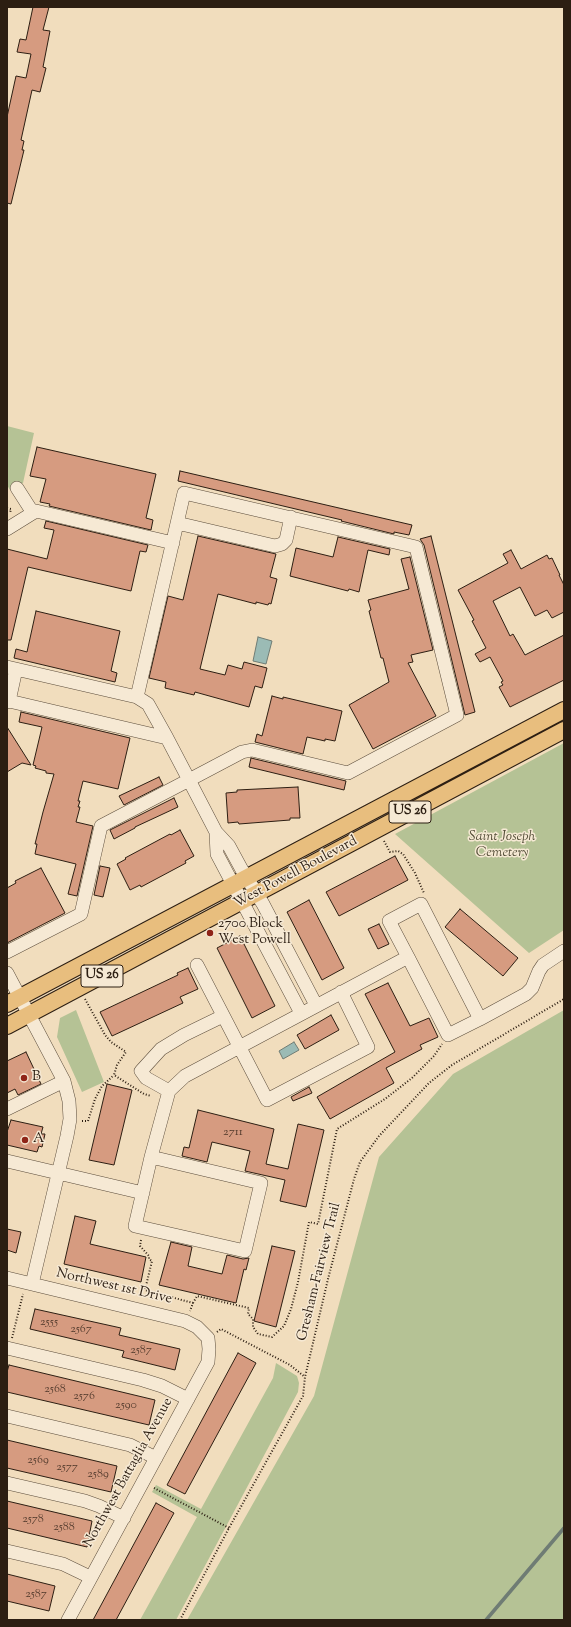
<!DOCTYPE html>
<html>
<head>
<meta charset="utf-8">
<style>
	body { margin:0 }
	#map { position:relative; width:571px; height:1627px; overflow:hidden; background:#f1ddbd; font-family:"Sorts Mill Goudy",serif }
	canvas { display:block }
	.frame { position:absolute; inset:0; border:8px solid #2c1e12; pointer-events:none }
</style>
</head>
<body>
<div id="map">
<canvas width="571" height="1627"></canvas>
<div class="frame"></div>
</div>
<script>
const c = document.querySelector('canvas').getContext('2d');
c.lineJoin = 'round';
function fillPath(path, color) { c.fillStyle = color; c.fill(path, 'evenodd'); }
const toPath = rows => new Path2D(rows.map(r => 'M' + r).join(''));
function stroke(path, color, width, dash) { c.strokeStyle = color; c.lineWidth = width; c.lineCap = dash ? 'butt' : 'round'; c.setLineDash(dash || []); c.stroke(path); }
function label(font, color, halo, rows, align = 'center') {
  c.font = font + ' "Sorts Mill Goudy",serif'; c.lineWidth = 3; c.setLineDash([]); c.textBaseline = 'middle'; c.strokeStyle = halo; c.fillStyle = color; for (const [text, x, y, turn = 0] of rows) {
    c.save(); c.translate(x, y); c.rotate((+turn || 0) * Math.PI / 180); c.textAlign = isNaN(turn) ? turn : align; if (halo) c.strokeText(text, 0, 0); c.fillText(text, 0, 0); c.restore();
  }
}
fillPath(toPath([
	[7,426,34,433,23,483,10,490,7,485],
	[564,743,564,930,529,953,395,834],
	[76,1010,104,1082,82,1092,57,1037,60,1018],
	[564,1010,564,1620,187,1620,314,1396,379,1157,453,1074],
	[276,1363,297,1376,299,1383,298,1392,176,1620,140,1620,197,1517,152,1492,156,1485,201,1509,273,1378]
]), '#b5c295');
const water = toPath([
	[258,637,272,641,266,664,253,661,258,637],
	[294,1042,299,1050,283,1059,279,1051,294,1042]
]);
fillPath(water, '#9bbbb5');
stroke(water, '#6f7c74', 1);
stroke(toPath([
	[486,1620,564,1528]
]), '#6f7c74', 3.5);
const building = toPath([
	[33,7,49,7,43,30,50,31,43,67,46,68,40,92,32,90,21,140,24,141,22,150,24,150,11,204,7,203,7,117,16,76,26,78,31,54,17,52,20,39,26,40,33,7],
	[37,447,156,474,146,518,153,520,151,530,49,506,50,504,40,502,46,479,30,476,37,447],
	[180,471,412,525,409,535,394,532,394,534,341,521,342,520,178,481,180,471],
	[46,521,148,545,146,552,140,551,131,591,28,567,11,640,7,640,7,549,47,559,54,530,44,528,46,521],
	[198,536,276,554,270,577,277,579,271,604,269,603,268,605,256,602,256,604,218,594,200,669,225,675,228,665,242,669,244,662,267,668,262,688,255,686,249,707,195,692,194,695,165,688,166,682,149,678,168,596,183,600,198,536],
	[431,536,475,712,465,715,424,545,420,539,431,536],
	[338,537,390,549,389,555,368,550,359,592,349,589,348,591,290,576,296,548,333,557,338,537],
	[511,550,521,569,547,555,549,559,552,558,560,575,559,575,564,585,564,612,552,618,547,610,535,616,520,587,493,601,510,636,513,634,525,655,564,635,564,680,510,707,499,687,503,685,501,682,503,681,490,657,480,662,475,654,486,648,472,621,474,620,458,590,508,563,503,554,511,550],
	[410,557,433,650,411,655,413,662,408,663,436,716,373,749,349,705,389,682,383,658,381,658,369,611,371,610,368,600,409,589,401,559,410,557],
	[36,611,120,631,111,671,117,673,115,682,14,658,16,649,27,652,36,611],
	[272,696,283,699,283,697,342,711,335,741,325,739,325,741,307,737,303,754,255,742,257,734,262,736,272,696],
	[21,712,130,738,118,789,83,781,78,801,80,801,78,807,80,807,76,822,93,826,77,896,68,894,76,864,35,854,37,844,35,844,43,812,54,774,46,773,46,771,35,768,36,766,33,765,42,727,19,722,21,712],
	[7,727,31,765,22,763,7,772,7,727],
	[251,758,346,781,344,790,249,767,251,758],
	[159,777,163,785,124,805,119,796,159,777],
	[298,787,300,818,290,818,290,820,239,824,238,822,228,823,226,793,237,792,237,790,298,787],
	[174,798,178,807,135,827,135,828,114,839,110,830,174,798],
	[180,830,194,856,185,861,186,863,141,887,140,885,130,890,117,864,126,859,125,858,170,834,171,835,180,830],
	[395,856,408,880,339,916,326,892,395,856],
	[100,866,110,868,103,897,94,895,100,866],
	[41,868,65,913,7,943,7,888,16,883,15,881,41,868],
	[309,900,344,968,322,980,287,912,309,900],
	[460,909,518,958,503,976,445,927,460,909],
	[379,924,389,944,378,949,368,929,379,924],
	[240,936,275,1006,252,1018,217,948,240,936],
	[188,968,198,989,180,997,183,1003,112,1036,100,1012,178,975,177,973,188,968],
	[388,983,410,1026,429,1018,438,1037,420,1045,422,1049,386,1068,394,1083,330,1119,317,1097,395,1052,365,994,388,983],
	[331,1015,339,1030,305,1049,297,1035,331,1015],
	[26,1052,41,1084,18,1095,15,1089,7,1093,7,1061,26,1052],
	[107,1084,132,1090,114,1165,89,1160,107,1084],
	[309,1087,312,1093,293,1101,291,1097,309,1087],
	[198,1110,274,1129,266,1164,288,1169,298,1124,324,1130,306,1207,280,1201,285,1180,245,1171,250,1151,212,1142,207,1162,182,1156,184,1147,189,1148,198,1110],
	[11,1120,43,1127,41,1134,45,1134,42,1147,39,1146,37,1152,7,1145,7,1132,11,1120],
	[75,1216,96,1221,90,1244,146,1257,141,1282,64,1264,75,1216],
	[7,1229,21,1232,16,1253,7,1250,7,1229],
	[171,1242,192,1247,188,1266,222,1274,227,1255,243,1259,249,1258,246,1270,244,1269,236,1303,159,1285,171,1242],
	[272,1246,295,1251,276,1327,254,1321,272,1246],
	[35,1309,121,1328,119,1335,180,1349,175,1370,122,1357,124,1351,30,1329,35,1309],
	[238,1353,256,1363,185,1494,167,1485,238,1353],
	[9,1365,155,1400,149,1425,7,1392,7,1372,9,1365],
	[7,1440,117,1466,111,1492,7,1468,7,1440],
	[7,1501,92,1521,87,1547,7,1528,7,1501],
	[156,1503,174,1513,169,1522,116,1620,93,1620,156,1503],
	[7,1574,55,1586,49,1611,7,1601,7,1574]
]);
fillPath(building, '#d69b80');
stroke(building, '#2c1e12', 1);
const minor = toPath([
	[17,488,33,513],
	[177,523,275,546,282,544,286,540,291,517],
	[7,529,36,511,173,543],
	[7,667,137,697],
	[9,701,16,669],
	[7,702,9,701,167,738],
	[216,832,217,854,301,1013],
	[7,952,81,914,101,826,189,780,242,752,252,750,348,773,457,715,416,547,184,493,137,697,148,704,167,738,189,780,216,832,229,846,242,870,263,904,316,1005],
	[197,965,267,1100,368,1047,341,992],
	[7,973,64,1081,69,1101,70,1119,67,1136,32,1284],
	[480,1019,526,994,532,988,539,971,543,965,564,951],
	[169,1091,146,1078,141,1071,161,1049,184,1035,223,1016],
	[7,1109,64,1081],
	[151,1157,261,1183,245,1251,135,1226,151,1157,169,1091,185,1076,408,957,448,1035,480,1019,421,904,389,921,408,957],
	[7,1161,143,1193],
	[7,1278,185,1321,197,1327,208,1338,209,1349,208,1362,68,1620],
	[7,1348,143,1380,162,1386,188,1399],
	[7,1416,130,1445,156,1458],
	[7,1483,85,1501,99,1506,124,1518],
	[7,1551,63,1564,90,1577]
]);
const major = toPath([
	[7,1004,564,710],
	[7,1026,564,730]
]);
stroke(minor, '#5d4e3d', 14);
stroke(major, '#2c1e12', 18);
stroke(toPath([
	[7,508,11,509,10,513],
	[384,841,390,852,398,851,403,854,415,873,424,893],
	[85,999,105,1035,111,1042,126,1052,117,1065,114,1075,144,1094,151,1096],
	[82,1121,88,1121,95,1099,102,1086,114,1075],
	[141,1240,140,1246,149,1256,149,1259,152,1261,145,1290,193,1303,190,1311],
	[193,1303,197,1296,249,1308,248,1314,253,1319,253,1327,258,1334,272,1337,284,1326,291,1309,298,1282,309,1222,318,1224,337,1129,385,1099,412,1078,434,1056,442,1044],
	[217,1332,221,1329,290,1365,305,1377],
	[12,1338,23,1294],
	[154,1488,229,1528],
	[180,1620,229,1528,303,1396,305,1377,328,1279,354,1179,360,1162,379,1136,429,1083,452,1065,564,999]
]), '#2c1e12', 2, [1, 2]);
stroke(minor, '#f6e9d4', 13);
stroke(major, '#e8be7e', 16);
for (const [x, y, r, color] of [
	[210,933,4,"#8f2418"],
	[24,1078,4,"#8f2418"],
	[25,1140,4,"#8f2418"]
]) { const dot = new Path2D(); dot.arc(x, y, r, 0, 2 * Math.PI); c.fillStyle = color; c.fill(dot); stroke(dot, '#f6e9d4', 1.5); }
label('12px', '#563d2e', null, [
	["2711",233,1133],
	["2555",49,1323],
	["2567",81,1330],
	["2587",141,1351],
	["2568",55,1390],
	["2576",84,1397],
	["2590",126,1406],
	["2569",38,1461],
	["2577",67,1468],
	["2589",98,1475],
	["2578",33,1520],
	["2588",64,1528],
	["2587",36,1595]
]);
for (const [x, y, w] of [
	[410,812,42],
	[102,976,42]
]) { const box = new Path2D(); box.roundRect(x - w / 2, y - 11, w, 22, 3); c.fillStyle = '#f6e9d4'; c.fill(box); stroke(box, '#2c1e12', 1); }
label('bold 13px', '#2c1e12', null, [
	["US 26",410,812],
	["US 26",102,976]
]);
label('italic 14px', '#554f39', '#f6e9d4', [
	["Saint Joseph",502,838],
	["Cemetery",502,854]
]);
label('14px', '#2c1e12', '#f6e9d4', [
	["West Powell Boulevard",296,873,-28],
	["Gresham-Fairview Trail",320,1272,-76],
	["Northwest 1st Drive",114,1287,13],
	["Northwest Battaglia Avenue",129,1473,-61]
]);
label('14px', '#2c1e12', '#f6e9d4', [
	["2700 Block",218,925],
	["West Powell",218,941],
	["B",32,1078],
	["A",33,1140]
], 'left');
</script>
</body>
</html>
